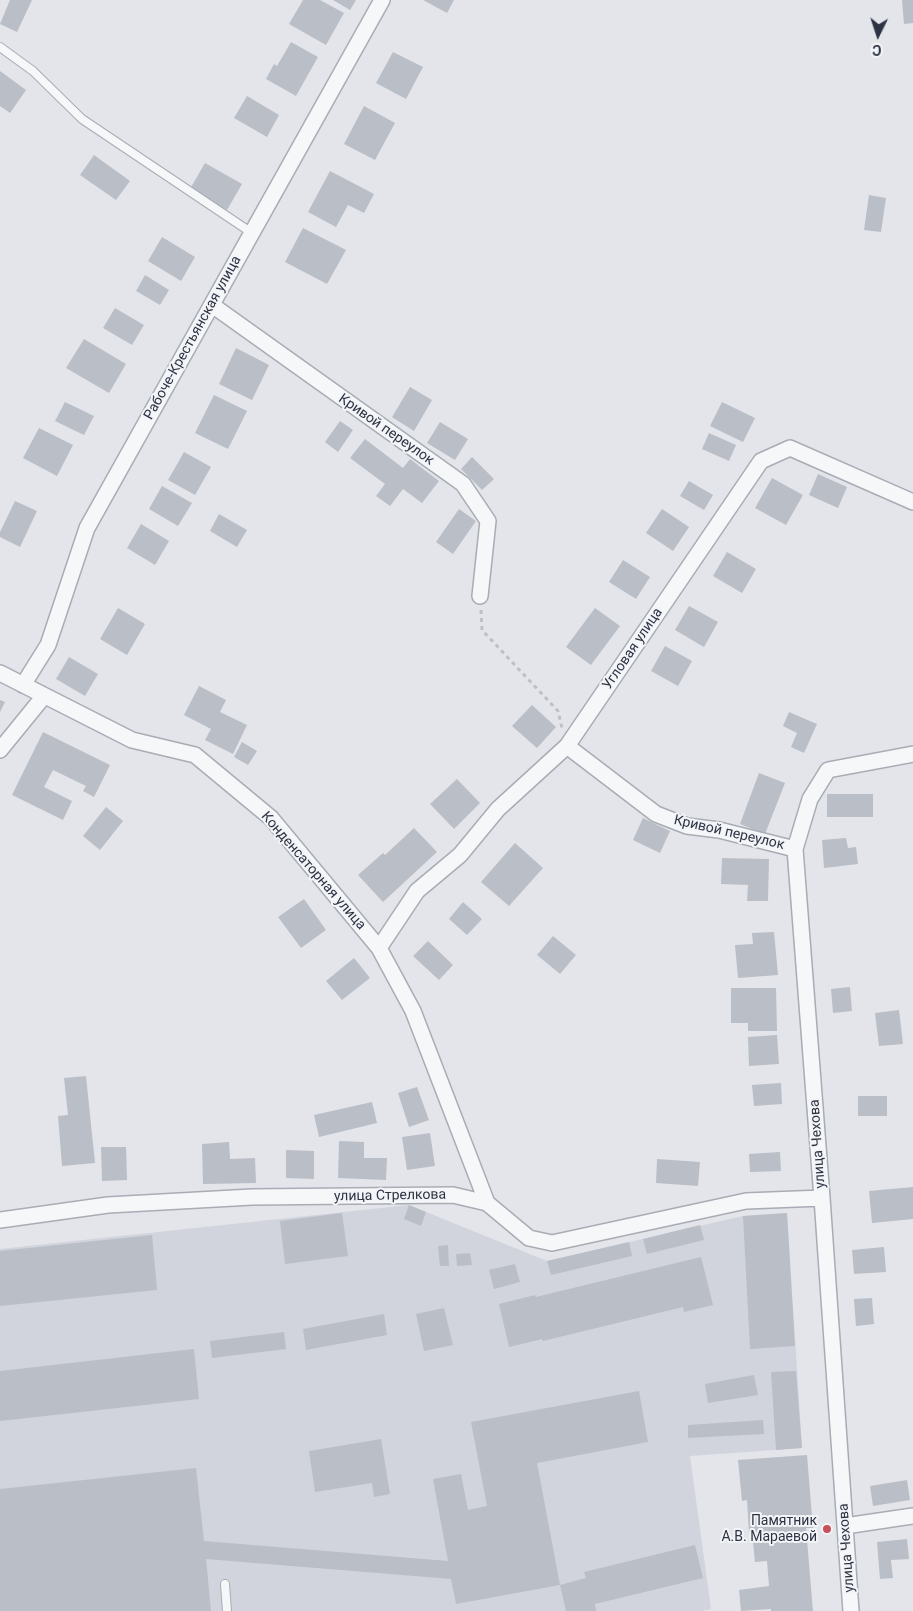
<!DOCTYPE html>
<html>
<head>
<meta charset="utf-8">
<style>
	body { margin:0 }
	#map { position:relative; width:913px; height:1611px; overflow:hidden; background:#e3e5ea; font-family:Roboto,sans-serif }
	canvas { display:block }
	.north { position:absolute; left:853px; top:10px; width:50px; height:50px; -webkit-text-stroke:4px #f3f4f8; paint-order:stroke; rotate:184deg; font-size:14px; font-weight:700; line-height:20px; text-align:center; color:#2c3342 }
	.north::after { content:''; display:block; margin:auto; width:18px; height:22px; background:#2c3342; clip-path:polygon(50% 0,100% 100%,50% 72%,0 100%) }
</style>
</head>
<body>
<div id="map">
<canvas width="913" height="1611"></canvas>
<div class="north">С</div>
</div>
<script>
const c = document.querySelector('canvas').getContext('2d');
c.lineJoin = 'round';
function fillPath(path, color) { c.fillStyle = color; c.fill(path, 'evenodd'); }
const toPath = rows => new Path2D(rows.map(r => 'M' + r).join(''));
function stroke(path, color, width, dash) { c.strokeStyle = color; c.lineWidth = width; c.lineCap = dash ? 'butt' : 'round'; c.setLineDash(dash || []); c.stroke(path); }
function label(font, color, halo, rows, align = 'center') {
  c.font = font + ' Roboto,sans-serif'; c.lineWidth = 4; c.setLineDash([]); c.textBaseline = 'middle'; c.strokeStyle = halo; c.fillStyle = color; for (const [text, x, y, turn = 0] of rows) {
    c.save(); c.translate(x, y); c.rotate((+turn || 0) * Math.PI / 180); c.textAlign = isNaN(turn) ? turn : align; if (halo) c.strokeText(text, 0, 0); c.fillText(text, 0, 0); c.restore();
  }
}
fillPath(toPath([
	[409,1205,547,1261,743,1216,787,1213,802,1448,690,1456,711,1609,701,1611,0,1611,0,1249]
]), '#d1d4dc');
fillPath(toPath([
	[10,0,32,0,17,32,0,24],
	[303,0,320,0,344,13,326,45,289,24],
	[333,0,356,0,350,10],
	[423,0,454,0,447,13],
	[902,0,913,0,913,23,904,24],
	[291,42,318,57,296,96,266,79,274,64,277,66],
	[393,52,423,67,406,99,376,83],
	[0,71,26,90,10,113,0,106],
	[247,96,279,115,267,137,234,118],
	[364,106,395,123,375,160,344,144],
	[94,155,130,181,116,200,80,175],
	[205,163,242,184,227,210,190,189],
	[330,171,374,194,364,213,348,205,336,227,308,212],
	[869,195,886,198,881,232,864,230],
	[303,228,346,250,327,284,285,262],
	[162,237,195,257,181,281,148,261],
	[145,275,169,290,160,305,136,291],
	[115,308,144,325,132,345,103,328],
	[84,339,126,364,109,393,66,368],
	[236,348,269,365,252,400,219,384],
	[410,387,432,400,414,431,392,417],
	[214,395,247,411,228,449,195,433],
	[65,402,94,416,84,435,55,421],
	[722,402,755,418,743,442,710,426],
	[340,421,353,430,338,452,325,442],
	[440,422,468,439,455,460,427,443],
	[39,428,73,445,57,476,23,458],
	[709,433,736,445,729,461,702,449],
	[365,439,403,468,410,459,439,481,422,503,403,489,390,506,376,496,385,484,350,458],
	[184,452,211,467,195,495,168,480],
	[472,457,494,479,482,490,461,469],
	[818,474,847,487,838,508,809,495],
	[772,478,803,495,786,525,755,508],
	[689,481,713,495,704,510,680,496],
	[162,486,192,503,178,526,149,509],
	[15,501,37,511,20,547,0,537,0,532],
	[459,509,476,521,453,554,436,542],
	[662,509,689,527,673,551,646,533],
	[219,514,247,530,237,547,210,531],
	[141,524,169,541,155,565,127,548],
	[727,552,756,569,742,593,713,576],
	[623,560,650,577,636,599,609,582],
	[689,606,718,622,704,647,675,630],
	[118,608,145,624,127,655,100,639],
	[595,608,620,626,591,665,566,647],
	[665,646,692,661,678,686,651,671],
	[69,657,98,674,85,696,56,679],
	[199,686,226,700,220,712,247,725,233,754,205,740,211,729,184,715],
	[0,700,5,702,0,712],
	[532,705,556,727,537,748,512,726],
	[789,712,817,724,804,753,791,747,797,733,783,726],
	[43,732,110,765,94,797,83,791,86,786,53,770,44,787,72,801,63,820,12,795],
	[242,742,257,751,248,765,234,757],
	[759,773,785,783,765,834,740,824],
	[457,779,480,803,454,829,430,804],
	[827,794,873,794,873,817,827,817],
	[106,807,123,821,100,850,83,836],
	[643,818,670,831,660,853,633,840],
	[414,828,437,852,383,902,358,875,383,853,385,855],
	[846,838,848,848,856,847,858,864,824,868,822,840],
	[515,843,543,868,509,906,481,882],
	[722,858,769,859,768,901,747,901,748,885,721,884],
	[304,899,326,930,301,948,278,917],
	[463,902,482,919,467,935,449,919],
	[774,932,778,975,738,978,735,945,753,944,752,933],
	[553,936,576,955,560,974,537,955],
	[428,941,453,965,439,980,413,956],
	[354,958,370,978,342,1000,326,981],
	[850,987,852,1011,833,1013,831,989],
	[731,988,776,988,777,1031,748,1031,748,1023,731,1023],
	[899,1010,903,1044,879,1046,875,1013],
	[777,1035,779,1064,749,1066,748,1037],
	[86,1076,95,1163,62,1166,58,1116,68,1115,64,1078],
	[781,1083,782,1104,754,1106,752,1085],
	[417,1087,429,1120,409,1127,398,1093],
	[858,1096,887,1096,887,1116,858,1116],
	[372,1102,377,1123,319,1137,314,1115],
	[430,1133,435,1166,407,1170,402,1137],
	[339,1141,364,1142,364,1158,387,1158,386,1180,338,1178],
	[229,1142,230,1159,255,1158,256,1183,203,1184,202,1144],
	[101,1147,126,1147,127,1180,102,1181],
	[286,1150,314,1151,314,1179,286,1178],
	[780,1152,781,1171,750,1172,749,1154],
	[657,1159,700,1162,698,1186,656,1183],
	[913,1187,913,1219,872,1223,869,1191],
	[409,1205,426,1212,421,1226,404,1219],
	[342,1213,348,1256,285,1264,280,1221],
	[787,1213,795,1346,750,1349,743,1216],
	[700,1225,704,1240,647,1254,643,1239],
	[152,1235,157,1290,0,1306,0,1251],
	[629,1242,632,1256,551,1275,547,1261],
	[448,1245,449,1266,440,1266,438,1246],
	[884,1247,886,1272,854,1274,852,1250],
	[470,1253,472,1265,457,1266,456,1254],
	[701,1257,713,1305,684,1312,683,1307,543,1341,542,1339,509,1347,499,1304,535,1295,536,1297],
	[515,1264,520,1282,494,1289,489,1270],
	[872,1298,874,1324,856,1326,854,1299],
	[444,1308,453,1345,424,1351,416,1314],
	[384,1314,387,1335,306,1350,303,1329],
	[284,1332,286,1349,212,1358,210,1341],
	[194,1349,199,1399,0,1421,0,1371],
	[796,1371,802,1448,776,1450,771,1372],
	[754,1375,758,1395,708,1403,705,1384],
	[639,1391,648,1442,537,1463,560,1585,456,1604,451,1579,206,1559,211,1611,0,1611,0,1489,196,1468,204,1541,448,1561,433,1479,461,1474,468,1510,487,1506,471,1422],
	[763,1420,764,1434,688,1438,688,1425],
	[381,1439,390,1494,374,1497,372,1483,315,1492,309,1451],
	[807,1455,813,1528,806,1528,813,1611,771,1611,771,1609,741,1611,739,1590,769,1586,767,1561,755,1562,752,1532,749,1533,747,1500,742,1501,738,1460],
	[907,1480,910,1500,873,1506,870,1486],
	[907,1539,909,1559,891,1560,893,1578,880,1579,877,1542],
	[695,1545,703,1578,595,1604,596,1611,566,1611,560,1585,586,1578,584,1572]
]), '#babec7');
const lane = toPath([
	[0,47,33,71,82,119,252,233],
	[225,1584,227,1611]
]);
const street = toPath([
	[212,305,463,484,488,521,480,596],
	[0,673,132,740,195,755,271,818,379,948,413,1011,487,1203],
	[23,685,48,645,87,528,382,0],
	[567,746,656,814,687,826,719,830,795,849],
	[0,750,44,696],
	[379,948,417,891,460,855,498,809,567,746,761,461,790,448,913,502],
	[0,1220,108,1205,252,1197,453,1195,487,1203,529,1238,552,1243,746,1201,822,1198],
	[845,1526,913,1516],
	[851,1611,822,1198,795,849,810,799,828,770,913,754]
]);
stroke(lane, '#a8acb4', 10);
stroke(street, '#a8acb4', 18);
stroke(toPath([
	[481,610,482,630,558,711,562,728]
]), '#bdc0c6', 3, [4, 4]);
stroke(lane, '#f6f7f9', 8);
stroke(street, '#f6f7f9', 15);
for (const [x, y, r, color] of [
	[827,1529,5,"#c8505c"]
]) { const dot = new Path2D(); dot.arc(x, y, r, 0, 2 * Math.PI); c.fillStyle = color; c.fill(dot); stroke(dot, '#f3f4f8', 2); }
label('14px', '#2c3342', '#f3f4f8', [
	["Рабоче-Крестьянская улица",193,338,-61],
	["Кривой переулок",386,430,35],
	["Угловая улица",633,649,-56],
	["Кривой переулок",729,833,13],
	["Конденсаторная улица",313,871,49],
	["улица Чехова",818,1144,-94],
	["улица Стрелкова",390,1196,-1],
	["улица Чехова",847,1548,-94]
]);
label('14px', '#2c3342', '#f3f4f8', [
	["Памятник",817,1521],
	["А.В. Мараевой",817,1537]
], 'right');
</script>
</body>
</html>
